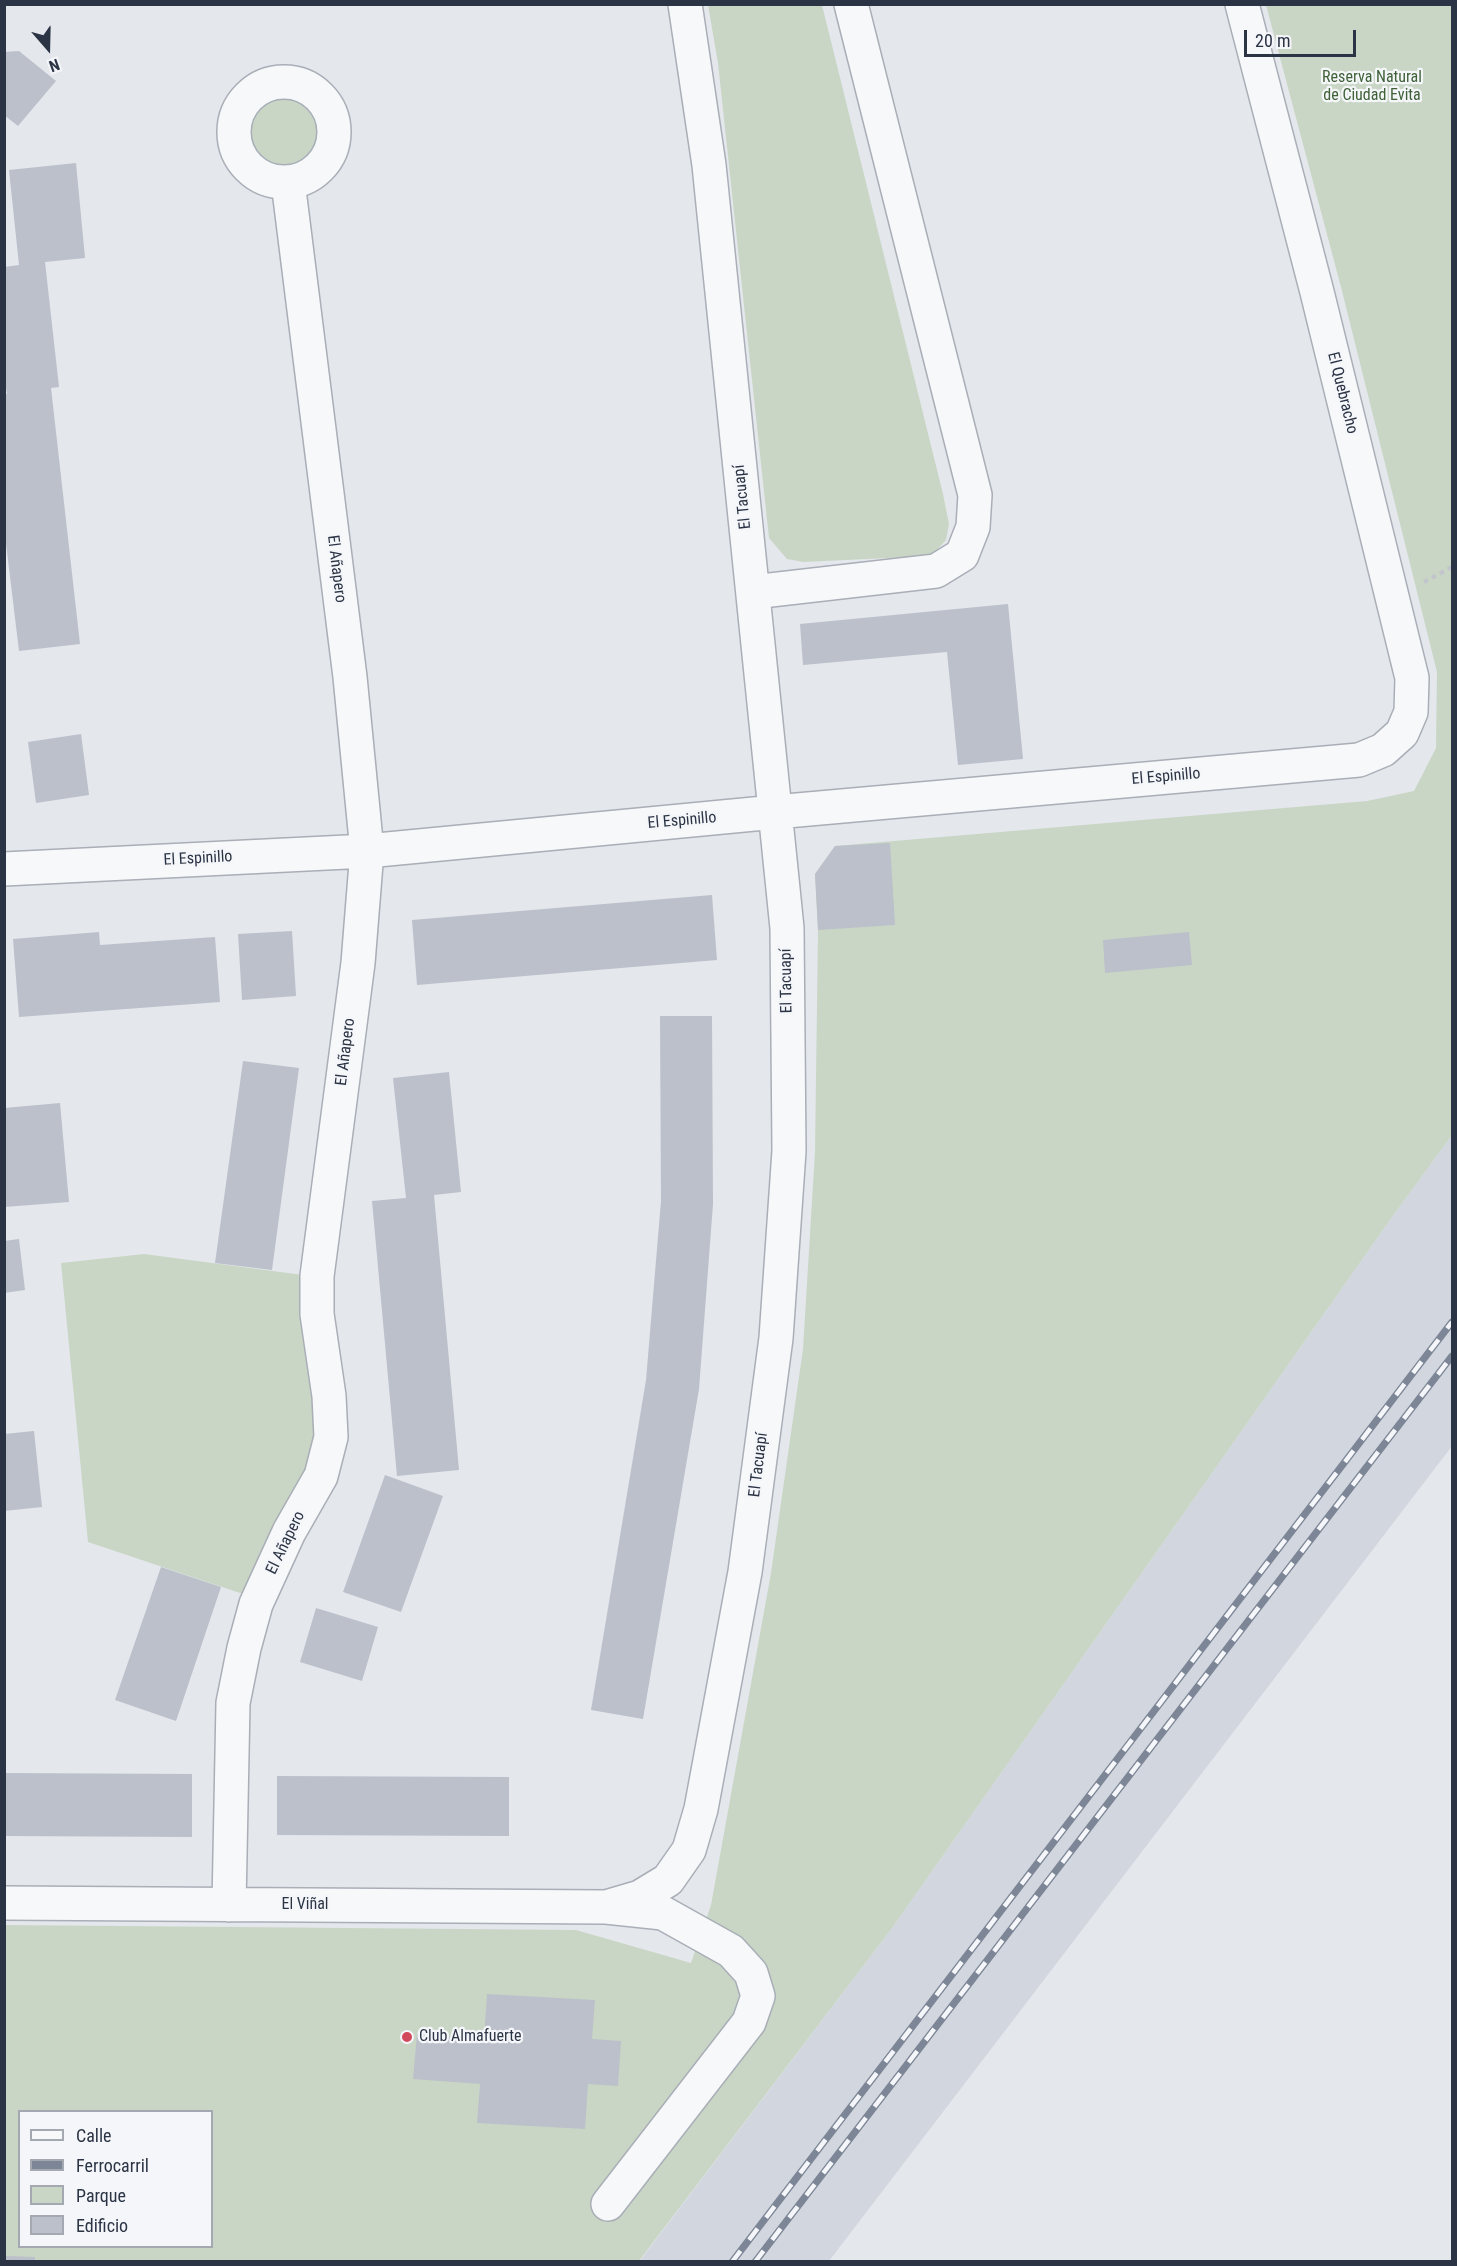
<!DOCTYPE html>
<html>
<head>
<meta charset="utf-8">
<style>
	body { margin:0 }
	#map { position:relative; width:1457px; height:2266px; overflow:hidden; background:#e4e7ec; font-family:"Roboto Condensed",sans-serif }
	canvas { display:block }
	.frame { position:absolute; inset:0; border:6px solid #2b3445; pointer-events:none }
	.legend { position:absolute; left:18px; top:2110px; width:195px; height:138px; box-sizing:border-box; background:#f4f6f9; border:2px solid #a4a8b1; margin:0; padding:8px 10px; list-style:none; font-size:18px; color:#2b3445 }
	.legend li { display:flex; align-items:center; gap:12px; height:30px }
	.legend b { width:30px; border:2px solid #a4a8b1 }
	.north { position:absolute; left:18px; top:18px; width:60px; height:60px; -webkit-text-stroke:4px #f4f6f9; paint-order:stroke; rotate:160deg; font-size:16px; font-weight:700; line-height:24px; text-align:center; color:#2b3445 }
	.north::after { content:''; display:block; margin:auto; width:21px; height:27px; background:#2b3445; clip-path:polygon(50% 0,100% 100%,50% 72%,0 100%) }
	.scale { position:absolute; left:1244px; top:30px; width:112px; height:27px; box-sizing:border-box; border:3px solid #2b3445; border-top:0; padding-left:8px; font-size:18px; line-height:21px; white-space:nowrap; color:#2b3445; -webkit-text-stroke:4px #f4f6f9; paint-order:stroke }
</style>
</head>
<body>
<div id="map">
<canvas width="1457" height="2266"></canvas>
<div class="frame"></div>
<ul class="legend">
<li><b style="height:8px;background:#f7f8fa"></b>Calle</li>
<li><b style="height:8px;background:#7d8696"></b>Ferrocarril</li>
<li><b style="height:16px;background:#c9d6c5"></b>Parque</li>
<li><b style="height:16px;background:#bbc0ca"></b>Edificio</li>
</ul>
<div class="north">N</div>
<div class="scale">20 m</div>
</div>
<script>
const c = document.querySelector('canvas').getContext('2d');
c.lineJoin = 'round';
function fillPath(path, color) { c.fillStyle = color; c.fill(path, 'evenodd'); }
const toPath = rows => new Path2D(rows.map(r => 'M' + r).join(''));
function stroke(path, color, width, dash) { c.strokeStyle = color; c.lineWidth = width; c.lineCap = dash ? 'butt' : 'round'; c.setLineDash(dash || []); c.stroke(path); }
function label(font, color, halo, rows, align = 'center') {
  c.font = font + ' "Roboto Condensed",sans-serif'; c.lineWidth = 4.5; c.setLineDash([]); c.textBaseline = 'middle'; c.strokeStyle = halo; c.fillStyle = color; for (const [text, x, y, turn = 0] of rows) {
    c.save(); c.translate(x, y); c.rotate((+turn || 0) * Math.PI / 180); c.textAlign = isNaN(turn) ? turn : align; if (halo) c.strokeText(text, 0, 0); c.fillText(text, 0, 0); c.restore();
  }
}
fillPath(toPath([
	[1452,1135,1452,1446,829,2261,639,2262,892,1928,1392,1217]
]), '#d2d6de');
fillPath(toPath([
	[708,5,822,5,943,494,949,524,946,540,931,556,803,562,787,559,769,538,718,63],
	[1266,5,1452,5,1452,1135,1392,1217,892,1928,639,2261,5,2262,5,1925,576,1930,691,1963,711,1905,771,1573,803,1349,815,1152,818,930,815,874,835,846,1367,801,1414,791,1436,748,1437,672,1341,287],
	[20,2112,212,2112,212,2246,20,2246],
	'244 132a40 40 0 1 1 80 0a40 40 0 1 1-80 0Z',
	[144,1254,303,1275,318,1438,307,1473,246,1595,88,1542,61,1263]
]), '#c9d6c5');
fillPath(toPath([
	[19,51,56,81,18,126,4,115,4,52],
	[76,163,85,258,45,262,59,387,51,388,80,644,19,651,4,527,4,394,7,394,4,375,4,267,19,265,9,170],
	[1008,604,1023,759,958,765,947,652,803,665,800,624],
	[81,734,89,795,36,803,28,742],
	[890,843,895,925,818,930,815,874,835,846],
	[712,895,717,960,417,985,412,920],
	[292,931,296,996,242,1000,238,934],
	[99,932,100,945,215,937,220,1002,19,1017,13,939],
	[1189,932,1192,965,1105,973,1103,940],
	[660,1016,712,1016,713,1204,699,1389,643,1719,591,1710,646,1380,661,1201],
	[243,1061,299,1068,272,1270,215,1263],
	[449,1072,461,1192,434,1195,459,1470,397,1476,372,1201,406,1198,393,1078],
	[60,1103,69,1202,4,1207,4,1108],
	[19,1239,25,1290,4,1293,4,1241],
	[34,1431,42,1507,4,1511,4,1434],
	[385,1475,443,1496,401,1612,343,1592],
	[161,1567,221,1587,176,1721,115,1700],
	[316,1608,378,1627,362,1681,300,1662],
	[4,1773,192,1774,192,1837,4,1836],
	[277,1776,509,1777,509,1836,277,1835],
	[487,1994,595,2000,592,2039,621,2041,618,2086,588,2084,585,2129,477,2123,480,2084,413,2079,417,2034,484,2038],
	[6,2256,35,2257,35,2262,6,2262]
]), '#bbc0ca');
const minor = toPath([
	'234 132a50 50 0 1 1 100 0a50 50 0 1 1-100 0Z',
	[753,592,936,571,962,555,973,527,975,495,851,4],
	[4,869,367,851,775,812,1359,760,1383,750,1402,733,1411,712,1412,678,1317,292,1242,4],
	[4,1903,606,1907,663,1913,731,1951,751,1973,758,1996,749,2022,608,2204],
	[229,1905,233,1703,244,1648,256,1604,289,1532,321,1476,331,1437,329,1396,317,1314,317,1276,358,963,367,851,350,677,288,182],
	[606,1907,640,1897,668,1880,689,1850,701,1809,745,1572,776,1338,789,1151,787,928,709,165,685,4]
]);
stroke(minor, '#a9aeb7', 36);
stroke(toPath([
	[1424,582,1452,567]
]), '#c2c5cb', 4, [4.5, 4.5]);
stroke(minor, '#f7f8fa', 33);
const rail = toPath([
	[732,2262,1452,1322],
	[755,2262,1452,1356]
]);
stroke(rail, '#7d8696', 7);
stroke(rail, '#f4f6f9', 4.5, [14]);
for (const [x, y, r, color] of [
	[407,2037,6,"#d1495b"]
]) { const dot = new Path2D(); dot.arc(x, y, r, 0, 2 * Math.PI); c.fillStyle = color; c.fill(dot); stroke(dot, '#f4f6f9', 2); }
label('16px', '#3f6138', '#f4f6f9', [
	["Reserva Natural",1372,78],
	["de Ciudad Evita",1372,96]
]);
label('16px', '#2b3445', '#f4f6f9', [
	["El Quebracho",1342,393,76],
	["El Tacuapí",743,497,-96],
	["El Añapero",336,569,83],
	["El Espinillo",1166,777,-5],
	["El Espinillo",682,821,-5],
	["El Espinillo",198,859,-3],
	["El Tacuapí",787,981,-91],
	["El Añapero",346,1052,-83],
	["El Tacuapí",759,1465,-83],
	["El Añapero",286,1543,-64],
	["El Viñal",305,1905]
]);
label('16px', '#2b3445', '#f4f6f9', [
	["Club Almafuerte",419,2037]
], 'left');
</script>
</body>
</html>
